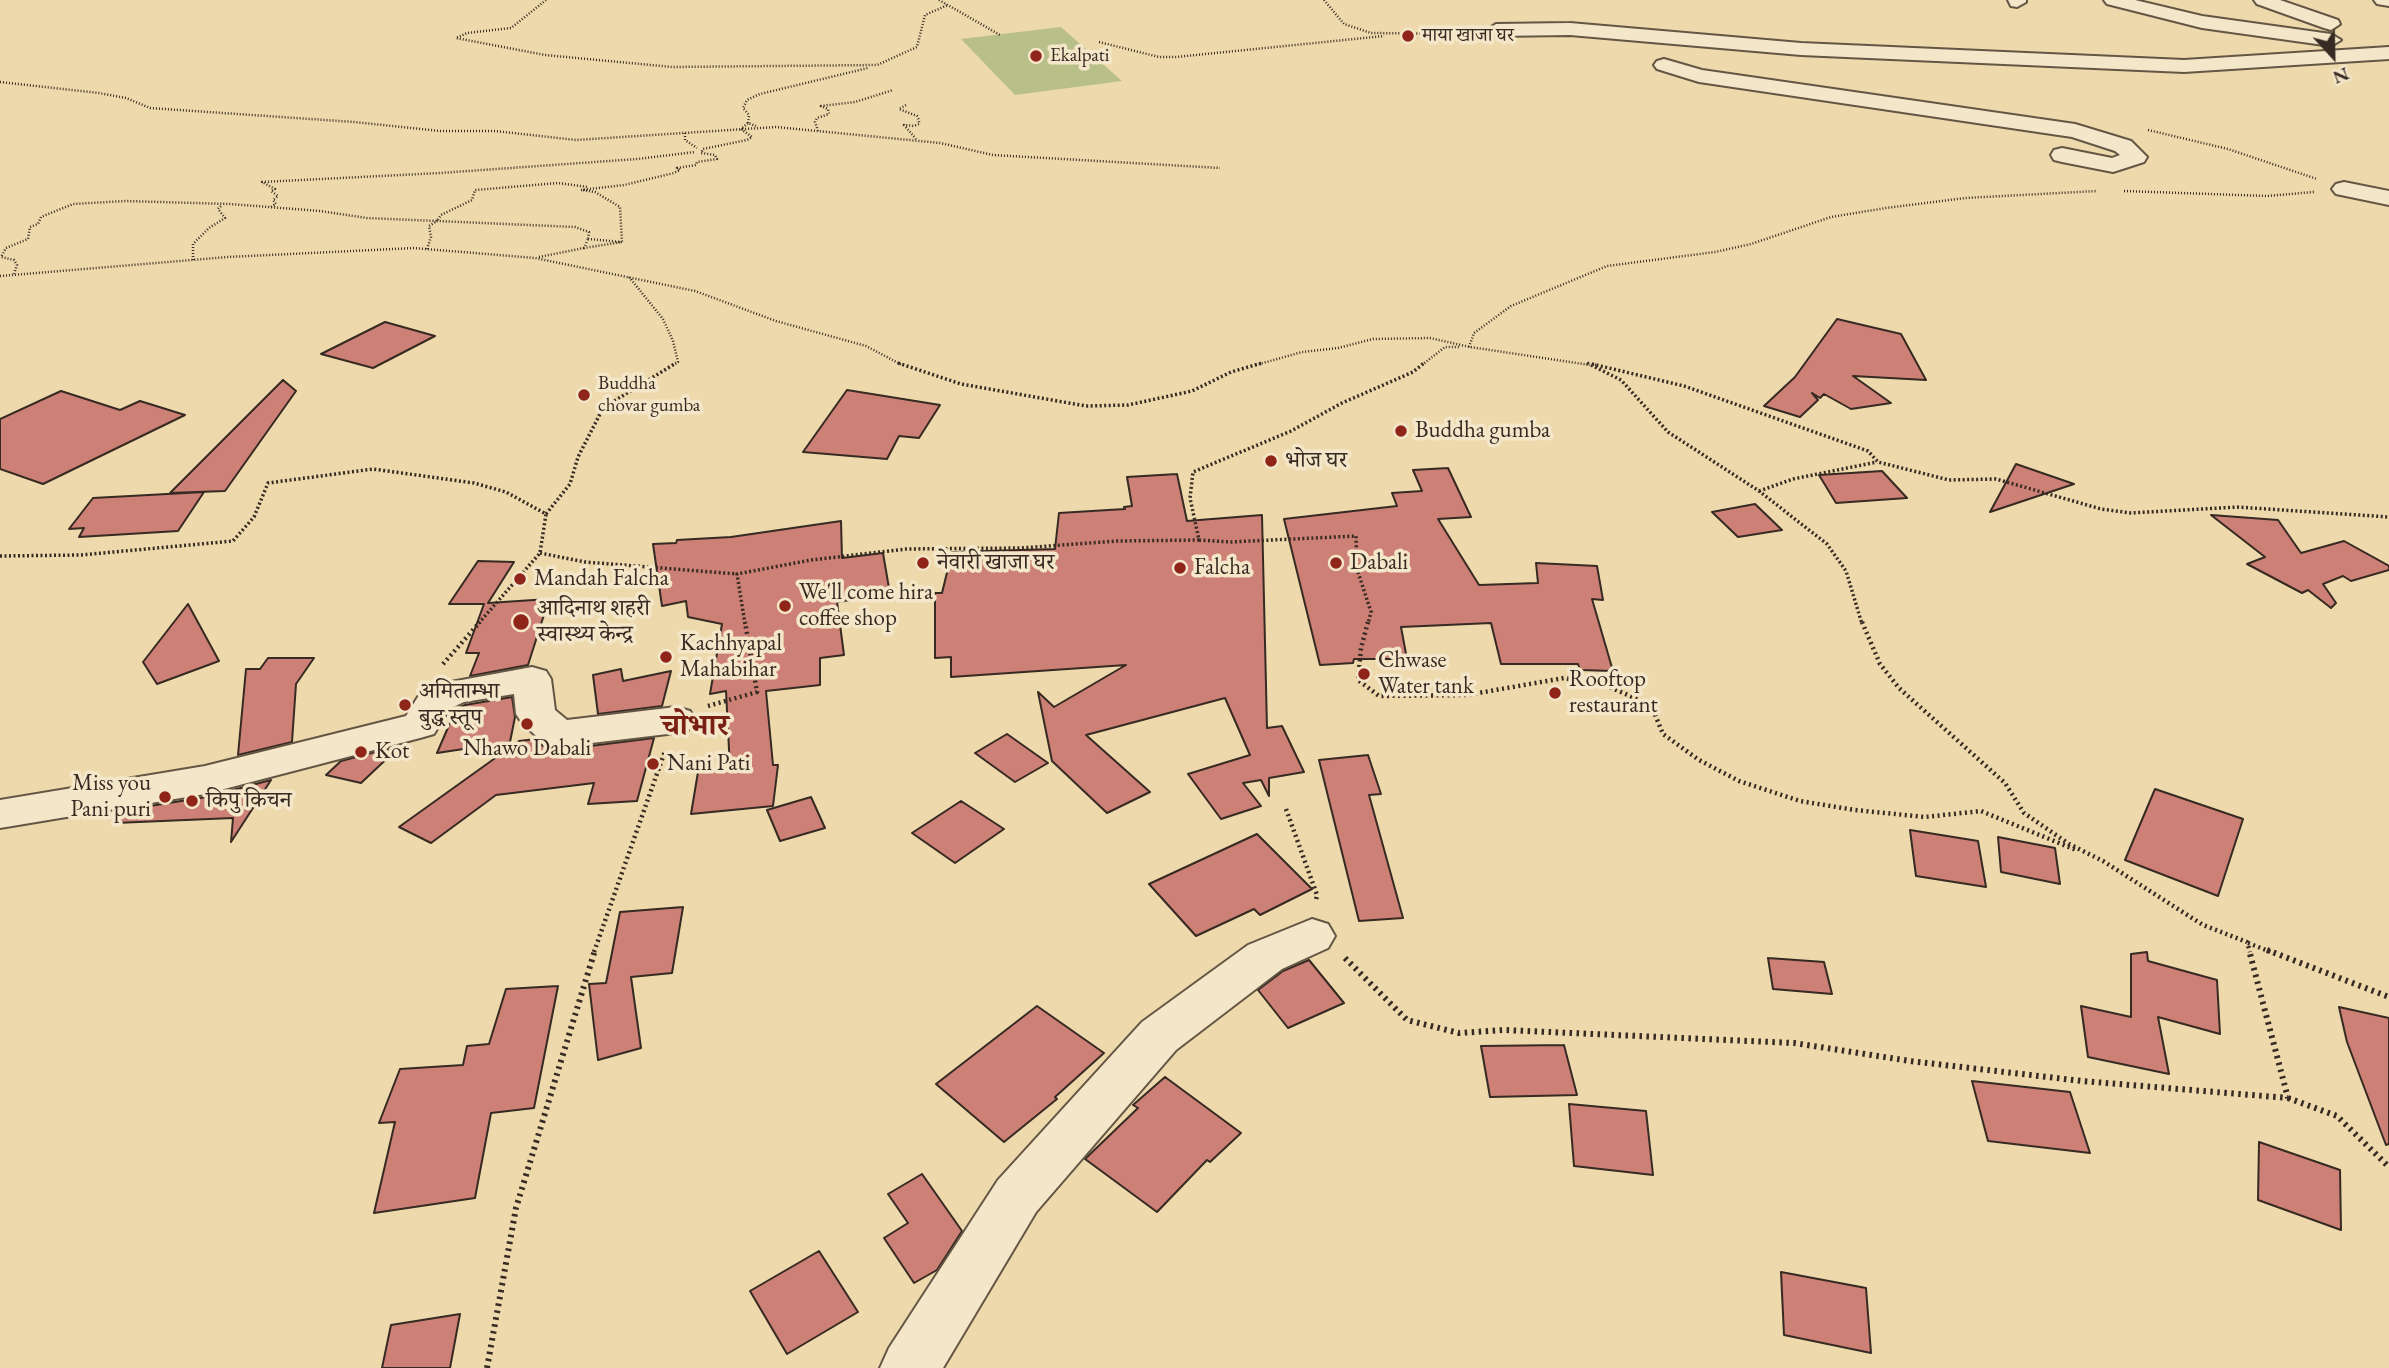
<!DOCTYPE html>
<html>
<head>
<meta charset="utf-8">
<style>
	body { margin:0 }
	#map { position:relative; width:2389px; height:1368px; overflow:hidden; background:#edd9ac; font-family:"EB Garamond",serif }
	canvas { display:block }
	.north { position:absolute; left:2298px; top:21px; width:70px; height:70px; -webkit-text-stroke:5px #f3e6c9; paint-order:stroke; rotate:158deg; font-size:19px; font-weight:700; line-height:28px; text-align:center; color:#362a22 }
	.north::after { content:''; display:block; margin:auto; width:24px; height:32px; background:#362a22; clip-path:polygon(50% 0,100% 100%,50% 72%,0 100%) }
</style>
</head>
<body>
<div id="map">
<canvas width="2389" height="1368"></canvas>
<div class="north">N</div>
</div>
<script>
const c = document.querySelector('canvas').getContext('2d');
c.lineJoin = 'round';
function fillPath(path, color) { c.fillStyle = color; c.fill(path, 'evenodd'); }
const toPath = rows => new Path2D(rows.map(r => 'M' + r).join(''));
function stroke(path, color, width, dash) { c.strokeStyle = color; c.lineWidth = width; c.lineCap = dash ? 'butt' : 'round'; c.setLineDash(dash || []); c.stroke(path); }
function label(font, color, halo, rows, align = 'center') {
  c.font = font + ' "EB Garamond","Noto Serif Devanagari",serif'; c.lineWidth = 7; c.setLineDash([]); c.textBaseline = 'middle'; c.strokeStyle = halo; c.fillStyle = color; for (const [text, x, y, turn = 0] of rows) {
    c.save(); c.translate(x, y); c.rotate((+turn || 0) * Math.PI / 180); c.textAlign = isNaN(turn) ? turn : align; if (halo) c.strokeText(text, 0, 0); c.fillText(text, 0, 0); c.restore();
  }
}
fillPath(toPath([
	[1061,27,1122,81,1015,95,961,39]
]), '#b9bf89');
const building = toPath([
	[1837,319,1901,334,1926,380,1853,376,1891,403,1851,409,1824,394,1820,398,1812,393,1818,400,1800,417,1764,406,1795,377,1837,319],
	[385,322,435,336,373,368,321,354,385,322],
	[283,380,296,391,225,491,170,493,283,380],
	[847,390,940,405,919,438,899,436,887,459,803,452,847,390],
	[61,391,120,410,140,401,185,415,43,484,0,469,0,419,61,391],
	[2016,464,2074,484,1990,512,2016,464],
	[1448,468,1471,517,1438,519,1479,585,1538,583,1536,563,1597,566,1603,600,1592,599,1613,671,1580,670,1578,664,1501,664,1491,623,1401,627,1407,659,1354,659,1353,663,1320,665,1284,519,1397,506,1392,493,1422,491,1413,470,1448,468],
	[1882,471,1907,498,1836,503,1819,475,1882,471],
	[1177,474,1187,521,1262,515,1267,728,1282,726,1304,772,1269,778,1269,796,1261,780,1243,783,1261,806,1221,819,1188,774,1250,755,1225,698,1086,735,1150,792,1107,813,1052,761,1038,692,1054,707,1126,665,951,677,951,657,935,658,935,593,942,593,952,552,1055,549,1059,513,1125,509,1124,507,1132,506,1127,477,1177,474],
	[204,492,178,531,79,537,84,528,69,529,93,498,204,492],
	[1755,504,1782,530,1738,537,1712,512,1755,504],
	[2211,515,2278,520,2301,553,2344,541,2389,566,2389,570,2351,581,2343,576,2323,584,2336,603,2331,608,2308,590,2302,593,2247,564,2265,557,2211,515],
	[841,521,842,558,883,553,890,594,837,602,844,655,820,658,820,685,766,691,773,765,778,765,773,806,691,814,698,772,730,769,726,691,710,694,722,624,688,617,686,601,662,606,653,544,676,543,677,540,731,537,841,521],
	[478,561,514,562,488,603,549,599,528,665,470,676,479,653,466,653,484,604,449,604,478,561],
	[188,604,219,661,157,684,143,662,188,604],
	[268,658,314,658,296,684,292,742,238,755,246,669,260,669,268,658],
	[621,669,623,681,671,671,662,706,598,714,593,675,621,669],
	[512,697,515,717,510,742,437,753,456,709,465,705,512,697],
	[1007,734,1048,763,1015,782,975,753,1007,734],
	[654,738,637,801,588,804,594,783,496,795,431,843,399,827,519,741,536,739,543,746,558,750,654,738],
	[386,749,395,751,361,783,326,775,341,761,386,749],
	[1368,755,1381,794,1369,795,1403,918,1359,921,1319,760,1368,755],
	[271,780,231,842,233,818,115,823,125,810,206,797,271,780],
	[2155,789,2243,819,2218,896,2125,860,2155,789],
	[811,797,825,828,780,841,767,810,811,797],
	[961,801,1004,829,955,863,912,833,961,801],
	[1910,830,1978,841,1986,887,1916,876,1910,830],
	[1257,834,1312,889,1260,915,1254,909,1196,936,1149,884,1257,834],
	[1998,837,2055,848,2060,884,2001,872,1998,837],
	[683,907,672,973,631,977,641,1048,598,1060,589,984,606,983,620,912,683,907],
	[2147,952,2148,961,2217,980,2220,1034,2158,1017,2169,1074,2088,1057,2081,1006,2131,1017,2131,954,2147,952],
	[1768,958,1824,962,1832,994,1773,989,1768,958],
	[1309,960,1344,1003,1288,1028,1258,990,1283,971,1309,960],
	[558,986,534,1108,491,1113,475,1198,374,1213,395,1122,379,1123,400,1069,463,1065,467,1046,489,1044,506,989,558,986],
	[1037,1006,1104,1053,1055,1097,1057,1099,1004,1142,936,1084,1037,1006],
	[2339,1007,2389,1018,2389,1144,2386,1145,2347,1042,2339,1007],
	[1564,1045,1577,1095,1490,1097,1481,1046,1564,1045],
	[1165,1077,1241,1133,1210,1162,1207,1160,1157,1212,1085,1159,1138,1108,1133,1105,1165,1077],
	[1972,1081,2070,1092,2090,1153,1988,1141,1972,1081],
	[1569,1104,1646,1111,1653,1175,1574,1166,1569,1104],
	[2259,1142,2340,1170,2341,1230,2258,1200,2259,1142],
	[922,1174,962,1231,937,1270,914,1283,884,1238,908,1223,888,1194,922,1174],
	[819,1251,858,1312,787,1354,750,1291,819,1251],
	[1781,1272,1866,1288,1871,1353,1784,1335,1781,1272],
	[460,1314,450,1368,382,1368,391,1325,460,1314]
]);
fillPath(building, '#cd8075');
stroke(building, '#362a22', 2);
const minor = toPath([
	[2008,0,2026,0,2026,2,2017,7,2011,6,2008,0],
	[2104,0,2135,0,2202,16,2331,34,2341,40,2331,46,2202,28,2107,4,2104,0],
	[2254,0,2280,0,2338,20,2340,24,2331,30,2324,28,2257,4,2254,0],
	[2374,0,2389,0,2389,6,2377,4,2374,0],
	[1570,23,1801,43,2184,60,2389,47,2389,59,2184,72,1801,55,1570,35,1496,36,1487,30,1496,24,1570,23],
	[1664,59,1702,70,2075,124,2131,141,2147,157,2144,162,2113,172,2062,162,2054,160,2051,155,2054,150,2062,148,2112,158,2120,155,2115,151,2072,137,1699,82,1657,69,1654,65,1657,61,1664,59],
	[2344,182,2389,191,2389,205,2336,194,2332,189,2336,184,2344,182],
	[532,667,546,671,551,679,555,710,567,720,676,707,690,711,696,720,690,729,676,733,558,747,544,743,522,723,516,714,514,694,464,702,449,709,434,734,420,738,205,794,0,828,0,800,205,766,406,716,421,692,440,684,532,667],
	[1312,919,1328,924,1335,936,1328,948,1282,969,1176,1050,1036,1212,943,1368,880,1368,889,1348,998,1180,1142,1022,1248,945,1312,919]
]);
stroke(minor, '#645644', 4);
stroke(toPath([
	[546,0,511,28,467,33,456,38,545,55,672,67,877,65,917,47,925,15,948,5],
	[939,0,1000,35],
	[1324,0,1344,24,1371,33,1469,34],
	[1099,42,1159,57,1176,57,1384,36],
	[0,82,99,93,126,98,150,108,354,122,440,131,495,131,576,140,776,127,940,143,993,155,1220,168],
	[906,105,899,109,917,116,919,120,919,124,914,126,904,125,916,139],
	[748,123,749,115,743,108,747,100,760,94,868,68],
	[2148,130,2228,149,2317,179],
	[818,131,815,122,817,118,829,114,828,109,821,106,855,102,893,90],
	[685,133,685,140,697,148],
	[581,190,624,185,674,173,680,170,677,168,696,165,697,162,717,159,715,155,701,153,703,149,747,140,752,137,741,129,748,123,756,126],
	[583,190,595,192,620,207,622,242],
	[2124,191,2267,196,2314,192],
	[271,207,276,204,273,200,278,196,271,191,275,189,262,182,440,173,637,159,695,152],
	[588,239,622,242,584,248,588,239],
	[427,249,431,237,429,226,437,221,575,227,589,232,588,239],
	[539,257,584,248],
	[193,260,193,244,209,228,225,218,218,209,222,205],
	[14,274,17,265,14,260,1,257,6,248,28,239,30,227,38,224,41,217,73,204,125,201,230,204,320,211,367,218,437,221,441,215,472,200,475,190,558,183,588,187],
	[0,276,228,257,414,248,535,258,695,291,776,321,866,346,902,365],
	[629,277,663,319,673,341,678,362,673,365],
	[1469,347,1474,333,1511,306,1607,266,1715,252,1751,244,1831,217,1886,208,1965,198,2097,191],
	[1592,364,1596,365],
	[1256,365,1302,352,1338,348,1373,339,1430,338,1470,347,1590,365],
	[1422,365,1445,347,1460,347]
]), '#362a22', 2.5, [1, 2]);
stroke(toPath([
	[898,363,961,384,1086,406,1128,405,1192,391,1231,372,1262,363],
	[1587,363,1621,380,1668,432,1759,491,1827,544,1846,571,1862,624],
	[1592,364,1684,386,1868,451,1878,462,1949,480,1996,479,2101,509,2131,513,2237,507,2389,517],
	[1759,491,1793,479,1877,462],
	[546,514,570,484,578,457,603,408,676,363],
	[1199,540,1230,542,1356,536,1357,569,1371,612,1368,624],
	[540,553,585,562,737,574],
	[0,556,81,555,233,541,254,517,268,483,373,469,474,483,506,492,546,514,540,553,478,624],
	[745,624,737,574,811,560,906,549,1021,548,1117,541,1199,540,1190,498,1193,472,1291,431,1342,403,1413,372,1424,363]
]), '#362a22', 3.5, [2, 2.5]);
stroke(toPath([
	[1368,622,1361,648,1358,680,1379,696,1467,695,1564,678,1607,686,1651,705,1663,734,1699,760,1739,781,1800,801,1855,810,1925,817,1981,811,2076,850],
	[1862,622,1880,664,1899,688,2005,783,2024,813,2069,844,2103,861,2203,925,2247,942,2250,952],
	[443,664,480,622],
	[708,706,757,692,745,622],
	[1286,809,1317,895,1316,900],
	[2248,943,2271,952],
	[594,952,665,751]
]), '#362a22', 4.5, [2, 3.5]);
stroke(toPath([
	[2267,950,2389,997],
	[1345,958,1407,1020,1459,1033,1504,1030,1794,1043,1910,1061,2082,1081,2288,1098,2249,950],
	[2288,1098,2337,1116,2389,1167],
	[487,1368,516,1208,595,950]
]), '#362a22', 6, [2.5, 4.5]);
fillPath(minor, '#f3e6c9');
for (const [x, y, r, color] of [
	[1408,36,7,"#8f2418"],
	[1036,56,7,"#8f2418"],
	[584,395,7,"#8f2418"],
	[1401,431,7,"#8f2418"],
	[1271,461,7,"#8f2418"],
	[923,563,7,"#8f2418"],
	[1336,563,7,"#8f2418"],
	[1180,568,7,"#8f2418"],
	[520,579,7,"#8f2418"],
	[785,606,7,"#8f2418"],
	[521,622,9,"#8f2418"],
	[666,657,7,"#8f2418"],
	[1364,674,7,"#8f2418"],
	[1555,693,7,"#8f2418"],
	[405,705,7,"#8f2418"],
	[527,724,7,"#8f2418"],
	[361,752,7,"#8f2418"],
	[653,764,7,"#8f2418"],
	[165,797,7,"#8f2418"],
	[192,801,7,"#8f2418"]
]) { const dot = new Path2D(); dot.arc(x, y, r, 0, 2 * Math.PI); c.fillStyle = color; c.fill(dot); stroke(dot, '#f3e6c9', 2.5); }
label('19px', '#362a22', '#f3e6c9', [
	["माया खाजा घर",1422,36],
	["Ekalpati",1050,56],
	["Buddha",598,384],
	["chovar gumba",598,406]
], 'left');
label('23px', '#362a22', '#f3e6c9', [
	["Buddha gumba",1415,431],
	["भोज घर",1285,461],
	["नेवारी खाजा घर",937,563],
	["Dabali",1350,563],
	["Falcha",1194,568],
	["Mandah Falcha",534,579],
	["We'll come hira",799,593],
	["coffee shop",799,619],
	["आदिनाथ शहरी",537,609],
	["स्वास्थ्य केन्द्र",537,635],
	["Kachhyapal",680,644],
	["Mahabihar",680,670],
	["Chwase",1378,661],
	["Water tank",1378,687],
	["Rooftop",1569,680],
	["restaurant",1569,706],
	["अमिताम्भा",419,692],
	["बुद्ध स्तूप",419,718],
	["Nhawo Dabali",527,749,"center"],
	["Kot",375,752],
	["Nani Pati",667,764],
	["Miss you",151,784,"right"],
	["Pani puri",151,810,"right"],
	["किपु किचन",206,801]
], 'left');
label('bold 30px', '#7a1f14', '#f3e6c9', [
	["चोभार",695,727]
]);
</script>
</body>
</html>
